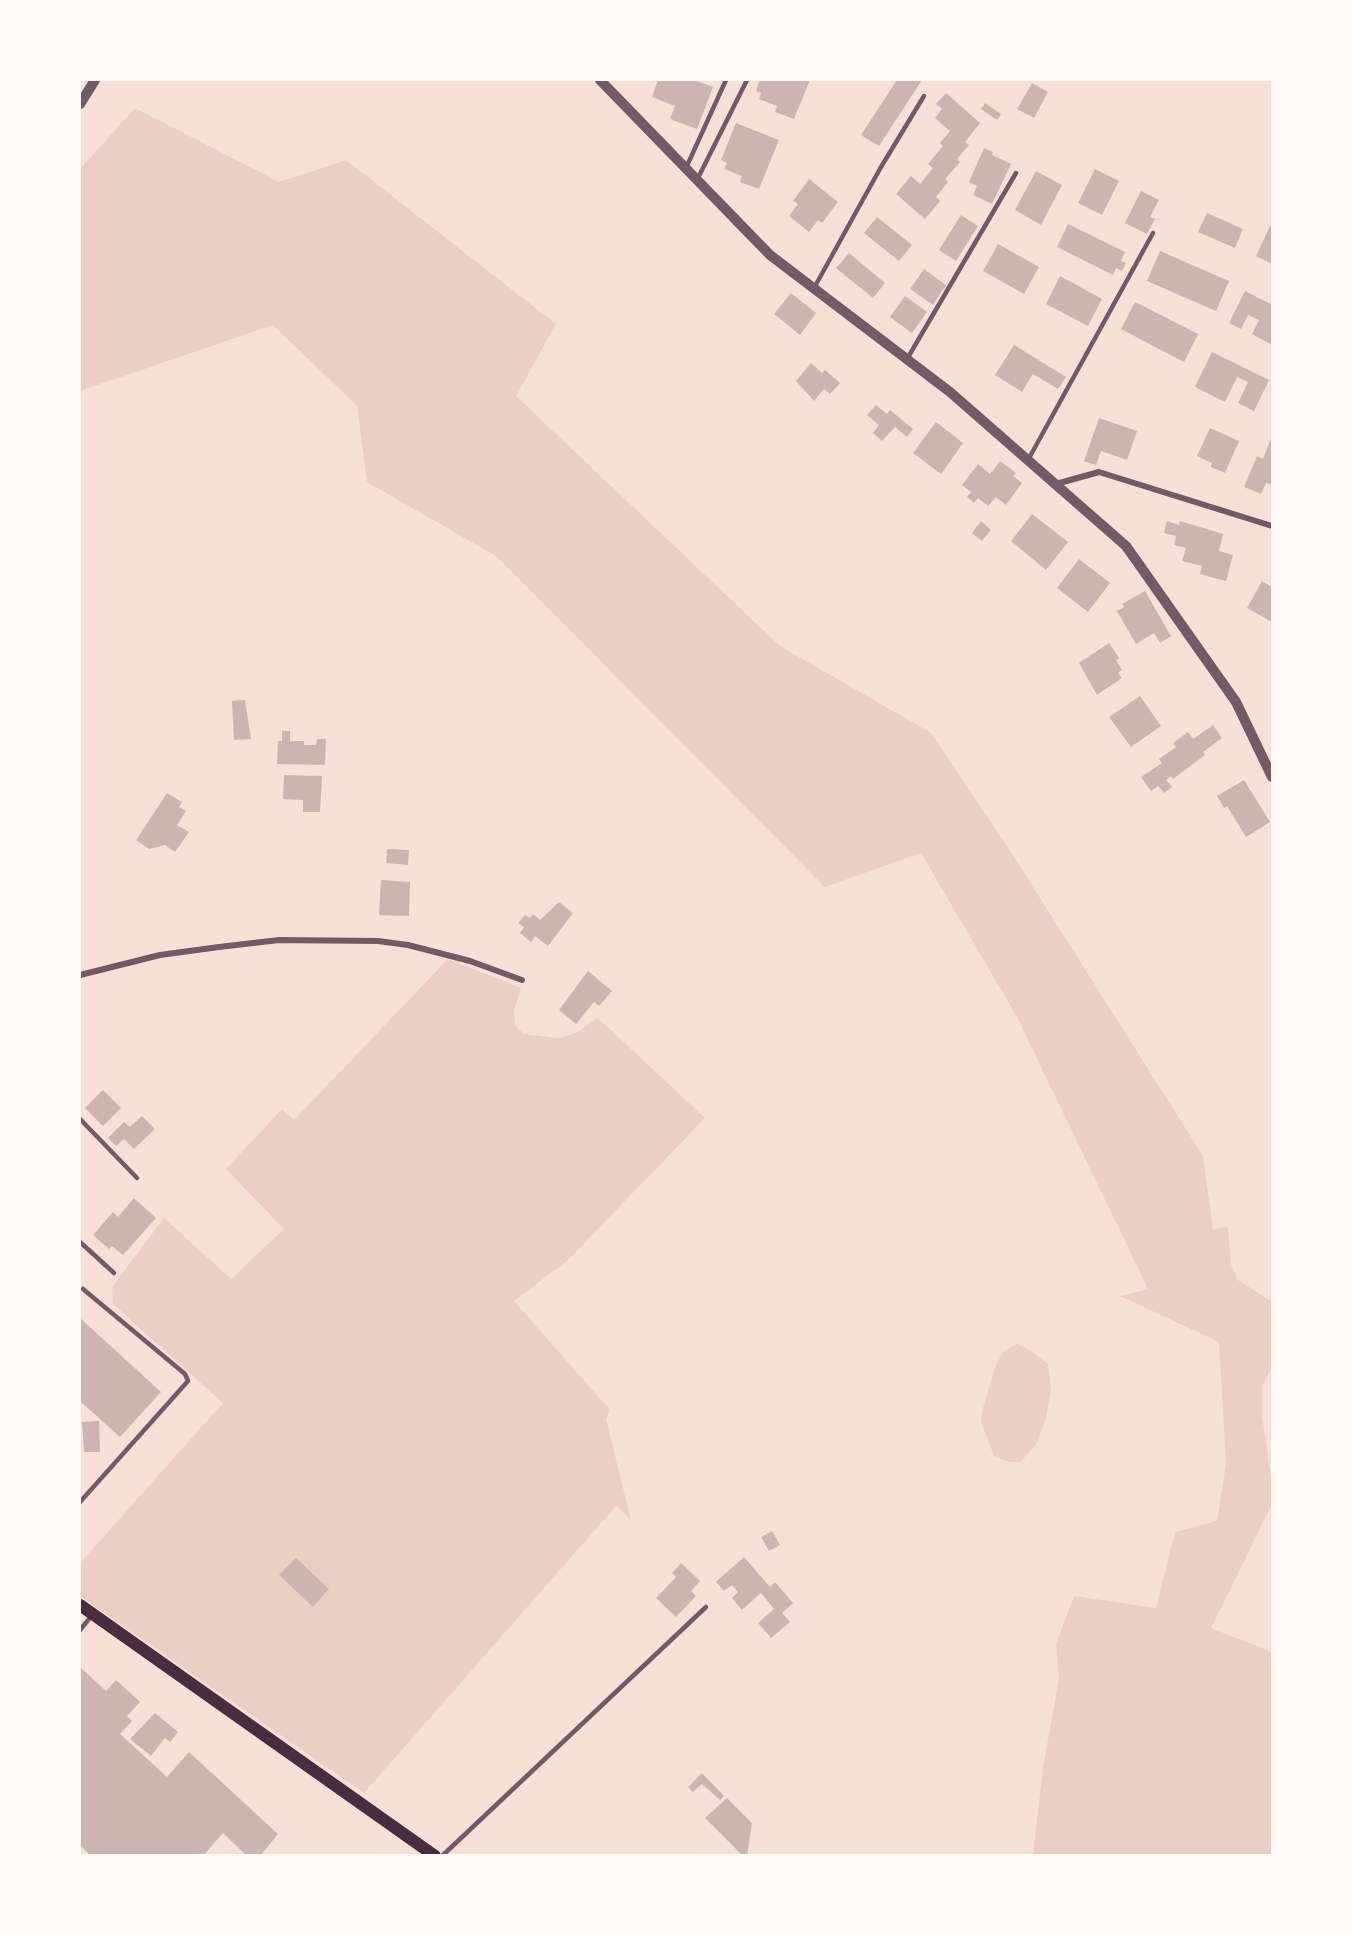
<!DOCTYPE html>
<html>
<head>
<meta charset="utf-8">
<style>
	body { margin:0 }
	#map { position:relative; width:1352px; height:1935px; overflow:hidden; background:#f7e1d7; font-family:"Roboto Condensed",sans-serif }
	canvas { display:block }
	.frame { position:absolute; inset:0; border:81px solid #fffaf5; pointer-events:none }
</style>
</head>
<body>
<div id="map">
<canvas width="1352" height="1935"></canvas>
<div class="frame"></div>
</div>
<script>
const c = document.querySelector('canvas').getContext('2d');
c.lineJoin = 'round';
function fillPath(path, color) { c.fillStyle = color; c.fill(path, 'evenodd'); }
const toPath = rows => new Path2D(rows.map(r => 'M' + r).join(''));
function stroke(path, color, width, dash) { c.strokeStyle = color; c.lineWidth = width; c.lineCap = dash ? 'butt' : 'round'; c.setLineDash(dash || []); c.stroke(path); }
fillPath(toPath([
	[135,108,279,182,346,160,556,324,516,396,780,646,931,733,1004,841,1203,1156,1213,1229,1228,1227,1231,1265,1238,1280,1272,1302,1272,1367,1262,1386,1262,1416,1272,1484,1272,1504,1211,1628,1272,1652,1272,1855,1033,1855,1043,1768,1059,1678,1056,1644,1074,1596,1156,1608,1175,1532,1217,1521,1226,1464,1219,1342,1120,1296,1148,1289,1017,1017,921,853,825,887,496,556,367,482,357,406,273,325,80,391,80,169],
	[448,959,521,988,514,1011,515,1025,524,1034,559,1038,576,1033,598,1018,705,1118,568,1260,514,1301,610,1410,606,1419,631,1520,616,1506,364,1793,80,1596,80,1563,223,1403,113,1304,112,1287,164,1218,231,1279,284,1229,226,1169,282,1109,294,1120],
	[1017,1344,1033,1352,1048,1364,1051,1390,1045,1421,1036,1445,1020,1462,1008,1462,994,1456,981,1422,983,1408,996,1364,1005,1350]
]), '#ebcfc5');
fillPath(toPath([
	[658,80,694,80,713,87,697,129,670,119,675,106,652,97],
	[760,80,810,80,794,119,775,112,777,106,759,99,761,93,756,91],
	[897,80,922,80,879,146,861,135],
	[1032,83,1048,92,1034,118,1017,109],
	[946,93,980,123,965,142,969,145,957,159,960,162,945,179,948,182,936,197,940,201,925,219,896,194,911,176,920,184,933,168,928,164,943,146,940,143,950,131,935,118,942,109,936,104],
	[985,103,1001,114,997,120,981,109],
	[736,123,779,140,759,189,740,182,742,176,724,169,727,163,721,160],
	[984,148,993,152,992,155,1011,164,992,204,973,195,977,186,969,182],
	[1095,169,1119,181,1102,215,1078,203],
	[1036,171,1062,185,1041,225,1015,210],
	[809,179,838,202,822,223,818,220,809,232,789,216,798,204,793,201],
	[1141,191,1159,200,1150,217,1155,219,1147,234,1125,223],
	[1207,213,1243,229,1235,248,1198,232],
	[961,215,978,226,956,261,939,250],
	[877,217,912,245,899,261,864,233],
	[1068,224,1125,252,1121,261,1126,263,1122,271,1116,268,1113,275,1057,247],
	[1270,226,1272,227,1272,264,1256,256],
	[998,244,1039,267,1024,294,983,271],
	[1160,251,1229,281,1216,311,1147,281],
	[849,253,885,283,873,298,836,268],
	[924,269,946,285,933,305,910,289],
	[1060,276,1102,299,1088,326,1046,304],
	[1245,291,1272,305,1272,345,1252,334,1259,320,1248,315,1241,329,1229,323],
	[791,293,816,313,800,335,774,314],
	[905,296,927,312,912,333,890,317],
	[1135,302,1198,334,1184,362,1121,329],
	[1014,345,1066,377,1058,389,1033,374,1022,392,995,375],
	[1212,352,1269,380,1254,411,1238,403,1248,382,1237,377,1225,402,1195,387],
	[811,363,822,373,825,370,840,383,830,394,824,389,814,401,796,381],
	[876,405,887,414,890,410,913,429,907,437,895,427,882,441,873,433,879,425,867,415],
	[1099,418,1137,431,1127,460,1101,451,1096,465,1084,461],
	[936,422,963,443,941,474,913,453],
	[1210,428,1239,441,1225,473,1211,467,1212,463,1197,456],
	[1272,436,1272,484,1266,483,1261,494,1244,487,1257,456,1263,459],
	[1000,461,1016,473,1013,476,1022,483,1006,505,996,497,988,506,978,498,974,503,967,497,971,492,962,485,978,464,990,474],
	[1032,514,1068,542,1046,570,1011,541],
	[981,521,991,530,982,541,972,533],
	[1167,521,1179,525,1180,521,1223,534,1219,551,1233,555,1226,581,1200,574,1202,566,1182,561,1186,548,1174,545,1176,536,1164,533],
	[1079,559,1110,583,1088,612,1057,588],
	[1262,581,1272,587,1272,622,1247,608],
	[1145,591,1171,636,1160,643,1154,633,1136,644,1117,611,1124,607,1122,604],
	[1109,643,1119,658,1116,660,1122,670,1118,673,1122,678,1097,695,1079,663],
	[1140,696,1161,726,1131,747,1109,717],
	[245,700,251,739,234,740,232,701],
	[1213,725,1222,738,1203,752,1205,755,1173,779,1171,776,1166,780,1172,787,1164,793,1158,786,1151,791,1141,777,1162,763,1159,759,1176,747,1173,743,1188,732,1193,739],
	[282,731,290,731,290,741,304,741,304,745,316,745,317,739,326,739,325,765,277,764,278,741,282,741],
	[284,775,322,776,320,812,303,812,303,800,283,799],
	[1244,780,1270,822,1246,837,1227,806,1224,808,1217,796],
	[167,793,182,802,179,807,186,811,177,825,189,832,175,852,165,845,149,849,136,840],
	[387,849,409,850,408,865,386,863],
	[381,880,410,882,409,916,379,915],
	[559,902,573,913,548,946,535,936,531,942,520,933,524,927,518,923,525,915,530,918,533,914,540,920],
	[588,971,612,991,599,1006,594,1002,576,1024,559,1010],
	[103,1090,121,1108,103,1126,85,1108],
	[142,1116,155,1129,134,1149,124,1139,116,1146,108,1138,124,1122,130,1127],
	[134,1198,156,1218,123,1255,112,1246,109,1249,93,1235,113,1212,118,1217],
	[80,1318,161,1392,120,1437,80,1401],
	[99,1421,100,1452,84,1452,82,1422],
	[772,1531,780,1545,769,1551,761,1537],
	[744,1557,770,1587,775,1582,793,1603,782,1613,790,1622,771,1638,758,1623,774,1609,761,1593,742,1610,732,1598,738,1592,732,1585,724,1591,716,1582],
	[296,1558,329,1589,313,1607,279,1575],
	[681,1563,700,1581,691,1591,696,1596,676,1617,656,1598,676,1577,672,1573],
	[80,1667,106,1691,116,1680,140,1702,127,1716,132,1721,120,1734,167,1777,189,1752,278,1834,260,1856,247,1856,223,1833,203,1856,91,1856,80,1845],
	[155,1713,178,1732,170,1742,165,1738,151,1756,130,1739],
	[702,1773,724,1796,720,1800,702,1784,693,1792,688,1787],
	[727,1798,752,1823,747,1856,743,1856,705,1818]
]), '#ccb4b1');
stroke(toPath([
	[686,168,726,80],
	[697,180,747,80],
	[814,288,881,167,924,96],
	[907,359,1016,173],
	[1028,460,1153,233],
	[80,1119,137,1178],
	[80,1242,114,1273],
	[80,1502,188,1381,185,1374,83,1289],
	[80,1630,93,1614],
	[442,1856,706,1607]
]), '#755966', 4.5);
stroke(toPath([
	[1056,484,1099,472,1272,526],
	[80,975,160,955,219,947,279,940,378,941,408,945,470,961,522,980]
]), '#755966', 6);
stroke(toPath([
	[600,80,770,255,950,392,1126,546,1236,702,1272,777],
	[80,104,95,80]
]), '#755966', 10);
stroke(toPath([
	[80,1605,435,1856]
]), '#4a2c40', 12);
</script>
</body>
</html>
